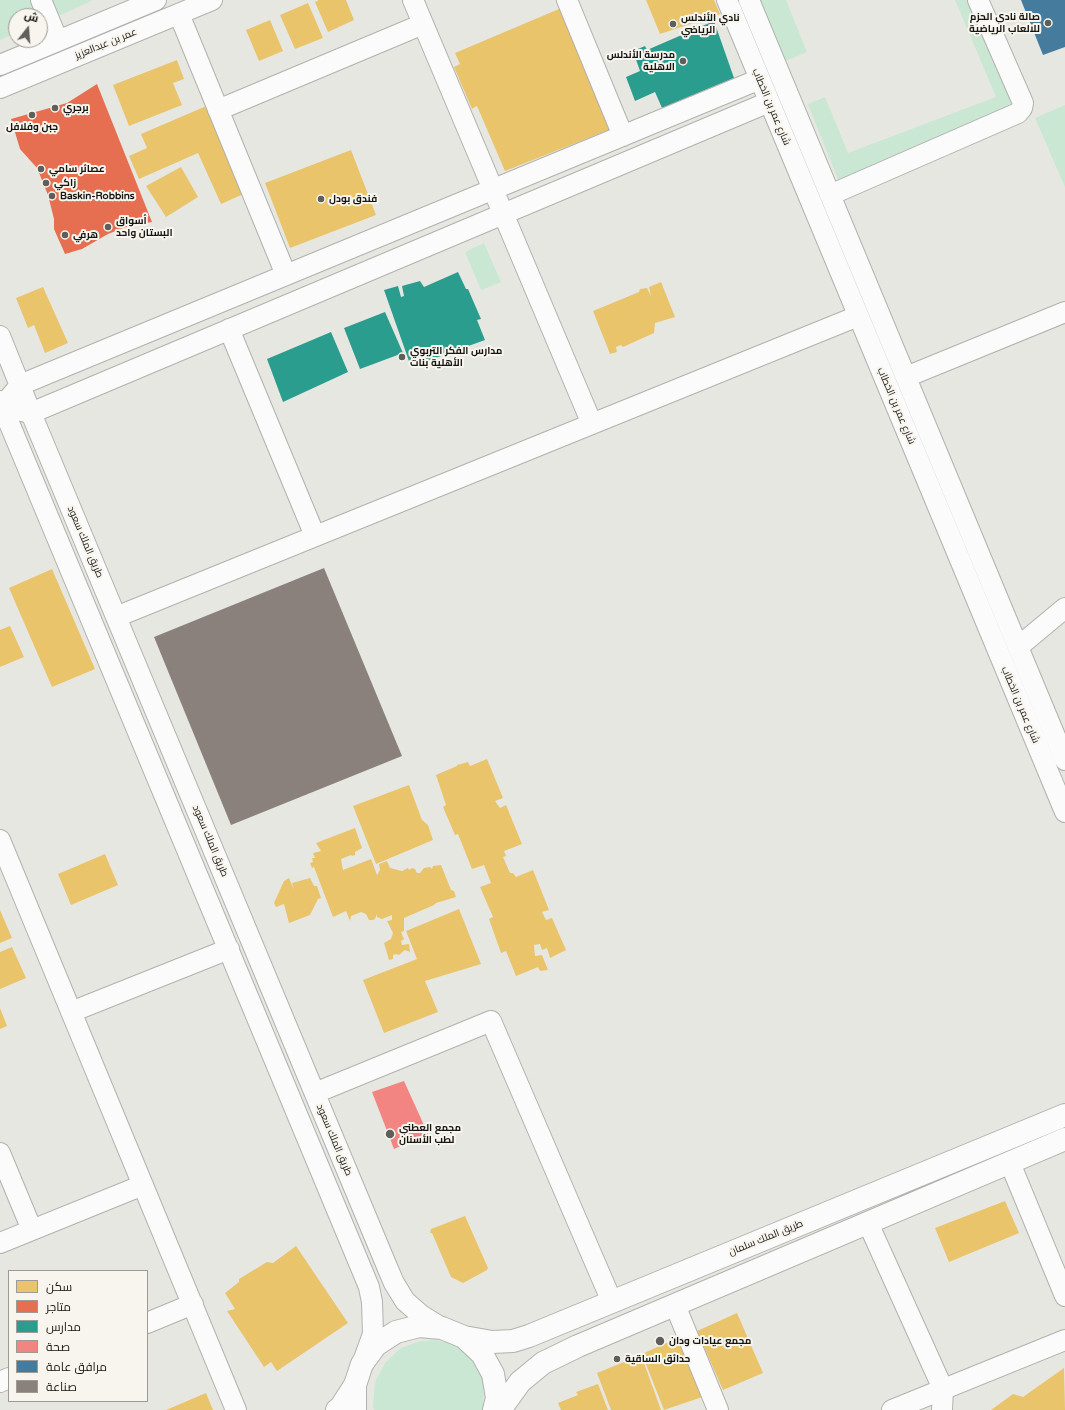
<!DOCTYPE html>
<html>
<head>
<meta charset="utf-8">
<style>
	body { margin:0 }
	#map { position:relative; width:1065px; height:1410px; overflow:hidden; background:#e7e7e2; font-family:"Varela Round",Cairo,sans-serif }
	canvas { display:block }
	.legend { position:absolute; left:8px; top:1270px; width:140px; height:132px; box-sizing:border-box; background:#f7f5ed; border:1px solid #9d9b95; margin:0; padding:5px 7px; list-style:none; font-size:12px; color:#151512 }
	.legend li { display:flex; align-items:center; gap:8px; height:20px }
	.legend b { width:20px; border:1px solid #9d9b95 }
	.north { position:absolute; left:8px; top:8px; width:40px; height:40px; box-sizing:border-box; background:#f7f5ed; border:1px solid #9d9b95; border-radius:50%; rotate:17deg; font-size:11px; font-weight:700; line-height:16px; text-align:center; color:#151512 }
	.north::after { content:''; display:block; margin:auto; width:14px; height:18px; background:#5e5e5b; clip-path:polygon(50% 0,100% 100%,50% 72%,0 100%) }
</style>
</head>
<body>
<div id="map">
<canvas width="1065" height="1410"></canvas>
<ul class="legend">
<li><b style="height:11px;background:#e9c46a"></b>سكن</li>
<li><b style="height:11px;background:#e76f51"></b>متاجر</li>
<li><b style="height:11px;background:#2a9d8f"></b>مدارس</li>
<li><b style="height:11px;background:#f28482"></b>صحة</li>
<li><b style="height:11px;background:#457b9d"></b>مرافق عامة</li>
<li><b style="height:11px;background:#8a817c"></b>صناعة</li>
</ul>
<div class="north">ش</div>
</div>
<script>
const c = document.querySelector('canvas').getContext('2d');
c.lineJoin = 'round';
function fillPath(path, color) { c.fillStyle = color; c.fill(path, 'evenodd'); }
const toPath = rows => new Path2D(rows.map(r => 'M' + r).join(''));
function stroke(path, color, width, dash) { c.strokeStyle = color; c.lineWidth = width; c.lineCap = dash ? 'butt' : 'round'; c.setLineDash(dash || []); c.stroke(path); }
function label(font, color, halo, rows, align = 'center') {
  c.font = font + ' "Varela Round",Cairo,sans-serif'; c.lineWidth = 4; c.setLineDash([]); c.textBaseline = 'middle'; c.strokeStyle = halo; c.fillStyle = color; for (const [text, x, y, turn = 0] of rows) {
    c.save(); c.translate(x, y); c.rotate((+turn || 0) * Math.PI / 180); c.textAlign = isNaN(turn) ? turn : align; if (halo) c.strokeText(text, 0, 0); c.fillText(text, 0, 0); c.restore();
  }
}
fillPath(toPath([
	[0,0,30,0,37,16,16,16,16,33,0,40],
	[47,0,93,0,61,15,53,13],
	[757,0,786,0,807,52,783,62],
	[955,0,978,0,1021,104,840,184,808,104,825,97,848,153,996,97],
	[1065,105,1065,187,1035,118],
	[484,243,501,282,481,290,465,252],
	[435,1340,453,1344,472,1359,484,1382,483,1410,374,1410,373,1406,375,1382,385,1363,401,1348,420,1341]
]), '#c9e7d2');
fillPath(toPath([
	[319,0,346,0,354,20,328,32,315,2],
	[646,0,714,0,720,14,660,34],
	[308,3,323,38,295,49,280,15],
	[566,6,616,127,505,171,477,106,472,109,454,67,460,64,455,53],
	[270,20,283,51,259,61,246,30],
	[177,60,184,79,173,83,182,105,129,126,113,85],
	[211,104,250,191,221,204,198,153,139,179,129,156,147,148,141,134],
	[351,150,376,215,290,248,265,183],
	[181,167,198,197,166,217,146,186],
	[661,282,675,317,655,323,654,333,623,347,621,345,616,347,617,352,610,354,593,311,639,292,640,289,647,288,651,296,649,287],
	[43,287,68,343,45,353,34,325,28,328,16,298],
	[52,569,95,669,52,687,9,588],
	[10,626,24,657,0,667,0,630],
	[487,759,503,798,495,801,500,808,506,805,522,844,504,851,506,856,503,857,510,873,513,873,516,877,533,870,549,910,542,912,546,920,552,918,566,950,550,958,547,948,542,950,540,944,534,945,535,956,542,955,548,970,540,971,538,967,516,976,506,951,501,953,489,919,493,917,480,887,491,883,484,865,472,869,458,834,455,835,443,807,446,805,436,775,457,766,457,765,468,762,470,766],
	[409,785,422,820,428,825,433,840,376,864,353,806],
	[355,828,362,848,355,852,355,855,352,856,351,855,341,859,343,870,371,859,377,875,380,870,379,864,387,861,390,868,402,871,408,868,409,870,412,868,415,869,417,873,420,873,424,868,430,867,432,869,433,866,441,865,451,890,454,891,456,897,436,903,434,905,404,918,404,931,401,932,404,939,401,941,402,945,409,944,410,952,405,950,399,955,396,954,393,955,393,959,389,960,384,943,391,939,393,933,387,921,392,920,392,915,382,919,377,917,377,914,375,919,373,920,369,920,366,914,361,912,351,916,350,921,346,911,333,917,314,867,312,868,310,863,313,862,312,858,315,858,313,853,321,851,316,843],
	[105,854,118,885,71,905,58,874],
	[289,878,294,890,292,883,310,878,314,886,317,886,321,898,318,899,310,915,289,923,284,904,276,907,274,903,284,881],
	[459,909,481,964,425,981,438,1012,384,1033,363,980,417,959,406,931],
	[0,910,12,938,0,943],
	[12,947,26,978,0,989,0,952],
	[0,1008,7,1026,0,1029],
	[1005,1201,1019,1233,949,1262,935,1228],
	[465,1216,488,1268,487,1270,463,1283,451,1277,432,1233,430,1233,431,1229],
	[296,1246,348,1323,277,1371,271,1362,264,1367,227,1311,235,1309,225,1293,239,1282,239,1279,267,1262,273,1263],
	[737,1313,763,1373,723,1390,697,1331],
	[684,1335,708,1395,664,1410,642,1354],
	[641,1355,661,1410,611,1410,597,1373],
	[1064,1368,1065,1410,991,1410,1013,1394,1023,1397],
	[598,1384,608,1410,561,1410,558,1403,578,1395,576,1392],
	[206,1393,213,1410,166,1410]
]), '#e9c46a');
fillPath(toPath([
	[97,84,152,222,131,225,108,234,82,249,65,254,54,229,54,219,48,195,37,168,20,149,11,119,67,103]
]), '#e76f51');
fillPath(toPath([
	[714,21,734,78,662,108,655,92,635,101,626,77,640,71,633,51,645,46,647,50],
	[458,272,466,289,468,289,481,319,477,320,485,340,416,365,410,364,384,290,398,286,401,297,404,296,402,286,420,281,424,287],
	[385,312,403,353,360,369,344,328],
	[331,332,348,372,283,402,267,359]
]), '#2a9d8f');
fillPath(toPath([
	[404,1081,428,1134,394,1149,372,1092]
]), '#f28482');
fillPath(toPath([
	[1021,0,1065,0,1065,47,1043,55]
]), '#457b9d');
fillPath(toPath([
	[324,568,402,756,231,825,154,637]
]), '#8a817c');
const minor = toPath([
	[41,0,58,41],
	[413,0,592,424],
	[567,0,623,136],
	[727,0,1065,812],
	[749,0,1065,760],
	[179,14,286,275],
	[0,65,156,0],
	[760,79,20,385,2,407,31,413,769,102],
	[0,88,212,0],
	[218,110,423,24],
	[830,195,1018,113,1022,108,1023,103,978,0],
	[229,329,315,536],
	[0,336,31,413,388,1269,394,1283,405,1301,421,1315,442,1328],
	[906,377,1065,312],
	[0,401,369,1287,372,1302,373,1334,364,1359],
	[116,617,858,316],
	[1018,647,1065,608],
	[0,840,236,1410],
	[71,1012,229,949],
	[315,1093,491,1021,612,1302],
	[0,1153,32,1230],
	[1010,1163,1065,1296],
	[868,1223,943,1389,942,1410],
	[0,1243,143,1185],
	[675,1305,718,1410],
	[147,1323,193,1304],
	[0,1382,9,1378],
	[892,1410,1065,1340]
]);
const major = toPath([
	[464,1337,492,1342,513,1341,529,1336,1065,1115],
	[337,1410,341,1407,355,1385],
	[355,1410,355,1385,362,1364,376,1345,396,1332,419,1326,442,1328,464,1337,482,1354,493,1374,497,1398,494,1410],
	[500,1410,520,1382,543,1363,578,1346,1065,1139]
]);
stroke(minor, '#b1b1ad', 22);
stroke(major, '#b1b1ad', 24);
stroke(minor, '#fbfbfb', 20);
stroke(major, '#fbfbfb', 22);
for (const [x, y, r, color] of [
	[1048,23,4,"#5e5e5b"],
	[673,24,4,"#5e5e5b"],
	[683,61,4,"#5e5e5b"],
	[55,108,4,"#5e5e5b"],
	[32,115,4,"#5e5e5b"],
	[41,169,4,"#5e5e5b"],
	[46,183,4,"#5e5e5b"],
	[52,196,4,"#5e5e5b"],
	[321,199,4,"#5e5e5b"],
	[108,227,4,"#5e5e5b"],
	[65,235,4,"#5e5e5b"],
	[402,357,4,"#5e5e5b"],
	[390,1134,5,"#5e5e5b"],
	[660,1341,5,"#5e5e5b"],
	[617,1359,4,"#5e5e5b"]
]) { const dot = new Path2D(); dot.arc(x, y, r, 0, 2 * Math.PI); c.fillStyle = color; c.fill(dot); stroke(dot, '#f7f5ed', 1.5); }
label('bold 10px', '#151512', '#f7f5ed', [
	["صالة نادي الحزم",1040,17,"right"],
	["للالعاب الرياضية",1040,29,"right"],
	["نادي الأندلس",681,18],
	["الرياضي",681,30],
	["مدرسة الأندلس",675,55,"right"],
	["الاهلية",675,67,"right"],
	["برجري",63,108],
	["جبن وفلافل",32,127,"center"],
	["عصائر سامي",49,169],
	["زاكي",54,183],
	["Baskin-Robbins",60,196],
	["فندق بودل",329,199],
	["أسواق",116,221],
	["البستان واحد",116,233],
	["هرفي",73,235],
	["مدارس الفكر التربوي",410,351],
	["الأهلية بنات",410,363],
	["مجمع العطني",399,1128],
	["لطب الأسنان",399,1140],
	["مجمع عيادات ودان",669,1341],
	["حدائق الساقية",625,1359]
], 'left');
label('10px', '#151512', '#f7f5ed', [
	["عمر بن عبدالعزيز",106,44,-22],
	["شارع عمر بن الخطاب",771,107,67],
	["شارع عمر بن الخطاب",896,406,67],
	["طريق الملك سعود",85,542,67],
	["شارع عمر بن الخطاب",1020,705,67],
	["طريق الملك سعود",210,841,67],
	["طريق الملك سعود",334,1140,67],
	["طريق الملك سلمان",766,1238,-22]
]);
</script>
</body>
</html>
